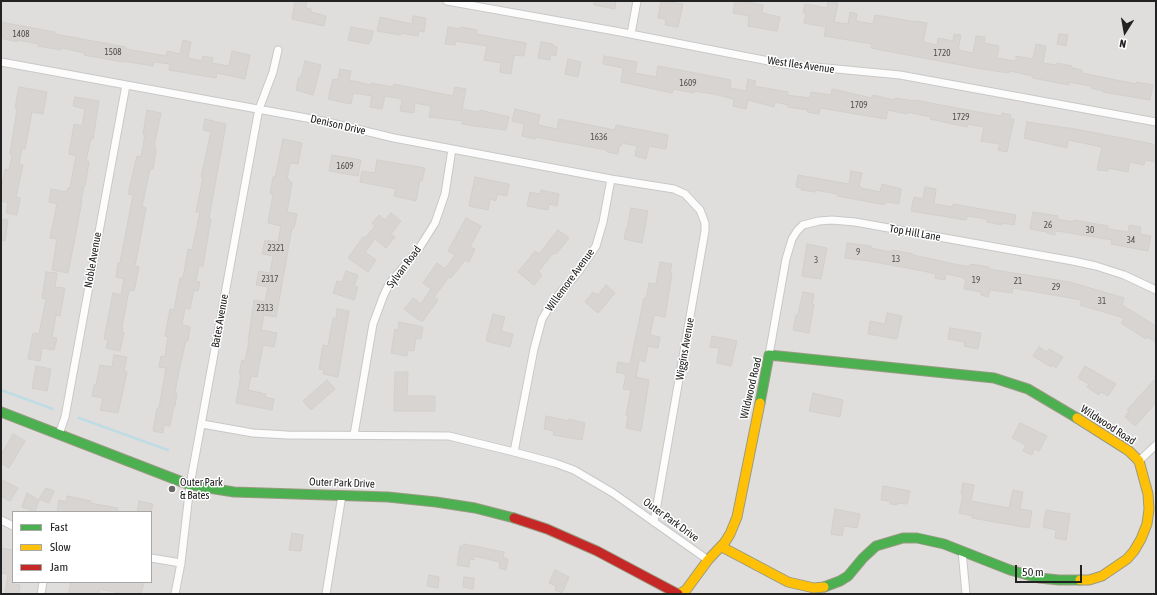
<!DOCTYPE html>
<html>
<head>
<meta charset="utf-8">
<style>
	body { margin:0 }
	#map { position:relative; width:1157px; height:595px; overflow:hidden; background:#f0eeeb; font-family:"Asap Condensed",sans-serif }
	canvas { display:block }
	.frame { position:absolute; inset:0; border:2px solid #222; pointer-events:none }
	.legend { position:absolute; left:12px; top:511px; width:140px; height:72px; box-sizing:border-box; background:#fff; border:1px solid #a7a7a7; margin:0; padding:5px 7px; list-style:none; font-size:12px; color:#222 }
	.legend li { display:flex; align-items:center; gap:8px; height:20px }
	.legend b { width:20px; border:1px solid #a7a7a7 }
	.north { position:absolute; left:1105px; top:12px; width:40px; height:40px; -webkit-text-stroke:3px #fff; paint-order:stroke; rotate:191deg; font-size:11px; font-weight:700; line-height:16px; text-align:center; color:#222 }
	.north::after { content:''; display:block; margin:auto; width:14px; height:18px; background:#222; clip-path:polygon(50% 0,100% 100%,50% 72%,0 100%) }
	.scale { position:absolute; left:1015px; top:565px; width:67px; height:18px; box-sizing:border-box; border:2px solid #222; border-top:0; padding-left:5px; font-size:12px; line-height:14px; white-space:nowrap; color:#222; -webkit-text-stroke:3px #fff; paint-order:stroke }
</style>
</head>
<body>
<div id="map">
<canvas width="1157" height="595"></canvas>
<div class="frame"></div>
<ul class="legend">
<li><b style="height:5px;background:#4caf50"></b>Fast</li>
<li><b style="height:5px;background:#ffc107"></b>Slow</li>
<li><b style="height:5px;background:#c62828"></b>Jam</li>
</ul>
<div class="north">N</div>
<div class="scale">50 m</div>
</div>
<script>
const c = document.querySelector('canvas').getContext('2d');
c.lineJoin = 'round';
function fillPath(path, color) { c.fillStyle = color; c.fill(path, 'evenodd'); }
const toPath = rows => new Path2D(rows.map(r => 'M' + r).join(''));
function stroke(path, color, width, dash) { c.strokeStyle = color; c.lineWidth = width; c.lineCap = dash ? 'butt' : 'round'; c.setLineDash(dash || []); c.stroke(path); }
function label(font, color, halo, rows, align = 'center') {
  c.font = font + ' "Asap Condensed",sans-serif'; c.lineWidth = 3; c.setLineDash([]); c.textBaseline = 'middle'; c.strokeStyle = halo; c.fillStyle = color; for (const [text, x, y, turn = 0] of rows) {
    c.save(); c.translate(x, y); c.rotate((+turn || 0) * Math.PI / 180); c.textAlign = isNaN(turn) ? turn : align; if (halo) c.strokeText(text, 0, 0); c.fillText(text, 0, 0); c.restore();
  }
}
fillPath(toPath([
	[1,1,1156,1,1156,594,1,594],
	[13,512,151,512,151,582,13,582]
]), '#dfdedc');
stroke(toPath([
	[1,390,53,409],
	[79,418,168,450]
]), '#bfdbe3', 2.5);
const building = toPath([
	[295,1,307,1,306,8,311,9,311,12,326,16,324,26,292,19,295,1],
	[594,1,616,1,615,9,594,5,594,1],
	[661,1,683,4,678,27,665,25,666,19,658,18,661,1],
	[735,1,746,1,746,2,763,5,762,13,780,17,777,31,748,26,749,16,733,13,735,1],
	[828,1,838,3,834,22,848,24,850,12,857,14,856,21,873,24,875,15,916,22,916,21,927,23,923,42,937,45,938,38,953,41,954,34,961,35,958,50,973,53,976,36,985,37,984,43,999,46,997,58,1016,61,1016,56,1033,59,1036,44,1046,46,1043,63,1056,65,1057,63,1072,66,1072,68,1082,70,1082,73,1136,84,1136,82,1153,85,1150,100,1103,92,1103,91,1091,88,1091,86,1069,82,1069,85,1033,78,1033,76,1010,71,1009,73,982,69,871,48,872,44,824,36,826,27,804,23,806,13,803,13,805,4,827,8,828,1],
	[413,16,426,18,424,32,419,31,418,36,401,33,401,35,377,31,380,17,412,24,413,16],
	[1,22,55,32,55,34,126,47,126,49,166,56,167,51,180,54,183,40,191,42,188,58,202,61,203,56,213,58,212,63,229,66,232,51,250,55,245,79,217,73,216,78,169,70,170,64,154,62,153,66,123,61,123,62,84,55,85,53,62,48,61,50,38,46,39,44,17,40,17,42,1,38,1,22],
	[351,27,373,31,371,41,370,40,369,44,348,40,351,27],
	[448,27,461,29,461,27,477,30,476,34,526,43,524,56,514,55,511,74,500,72,501,63,484,60,487,46,456,41,455,45,445,44,448,27],
	[1059,34,1068,35,1066,46,1057,44,1059,34],
	[541,42,553,44,553,46,557,47,556,56,551,55,550,60,538,58,541,42],
	[604,56,637,62,635,73,656,77,658,66,685,71,731,80,730,88,746,91,748,79,756,81,754,86,788,92,787,95,810,98,811,92,831,95,832,89,872,98,873,95,894,100,895,98,915,101,915,100,994,115,1002,116,1002,113,1011,115,1010,119,1014,119,1007,152,998,150,1000,144,981,141,984,127,968,124,967,127,930,119,931,117,907,112,907,114,888,110,886,119,820,108,819,114,807,112,808,110,788,107,788,105,775,102,774,107,748,100,746,109,733,106,734,99,714,94,694,91,694,93,673,89,672,93,621,82,623,68,603,64,604,56],
	[568,59,581,62,578,77,565,74,568,59],
	[305,61,321,65,313,95,296,90,299,77,301,77,305,61],
	[340,69,351,71,349,80,371,85,371,83,393,87,394,84,453,96,455,87,466,89,462,109,479,112,480,110,509,117,506,130,474,126,462,124,463,121,429,117,431,106,415,103,414,113,400,111,402,99,385,96,382,109,370,107,372,96,353,93,351,104,328,99,333,79,338,80,340,69],
	[19,87,47,92,43,114,32,112,25,149,22,148,19,164,23,165,16,197,20,198,17,215,6,213,8,203,1,201,1,191,5,169,9,170,12,155,10,154,17,109,15,108,19,87],
	[75,97,99,101,93,139,91,138,86,161,89,162,85,186,84,186,81,201,82,201,68,273,52,270,57,239,50,238,57,204,49,202,51,189,67,192,68,188,70,188,76,156,69,154,74,124,82,126,85,109,73,106,75,97],
	[515,109,540,115,538,125,557,129,559,119,615,130,616,125,668,135,666,149,649,146,646,159,635,156,637,146,622,143,621,146,619,146,618,154,607,152,607,150,535,137,535,139,522,136,524,124,512,121,515,109],
	[147,110,161,113,155,141,155,150,156,150,153,169,150,169,142,207,146,208,135,266,139,267,134,291,129,290,122,327,123,328,122,332,124,333,120,351,106,348,108,340,104,339,113,293,121,295,124,279,116,277,118,263,120,263,133,195,128,194,137,156,141,157,145,134,143,134,147,110],
	[205,119,226,124,209,218,211,219,203,266,199,266,196,281,200,282,198,291,194,290,190,309,185,308,182,325,190,327,188,341,186,340,179,371,175,393,177,393,175,406,174,405,170,426,164,425,163,433,153,431,157,408,159,408,166,368,159,367,161,356,165,357,168,337,165,336,170,309,174,310,180,278,183,278,188,249,192,250,200,212,196,212,203,177,201,177,211,132,203,130,205,119],
	[1027,122,1075,129,1153,144,1153,146,1156,146,1156,162,1145,160,1144,165,1130,162,1128,172,1108,168,1108,171,1097,170,1102,147,1068,140,1067,148,1024,138,1027,122],
	[283,139,302,143,298,164,290,163,287,179,289,179,289,182,292,182,287,212,297,214,294,228,292,228,276,317,264,315,261,330,277,333,274,347,263,345,257,377,251,376,248,390,266,394,265,397,274,399,272,410,236,403,241,374,239,374,242,360,245,361,249,342,248,342,254,300,265,302,268,287,256,285,259,271,270,273,273,256,262,254,265,240,278,242,281,226,268,223,273,194,270,194,273,177,275,177,277,169,283,139],
	[332,155,361,160,358,176,329,171,332,155],
	[377,160,425,168,422,181,420,180,416,201,394,196,396,189,360,182,362,171,375,173,377,160],
	[851,171,862,173,859,186,861,187,861,188,880,192,882,184,901,189,899,204,888,202,882,205,881,204,837,196,837,194,816,190,816,192,801,190,802,188,796,187,798,175,849,184,851,171],
	[475,177,509,184,507,196,497,194,496,201,490,199,488,210,469,206,475,177],
	[925,187,936,189,934,204,953,207,953,204,1016,215,1014,225,1002,223,1002,225,987,222,987,219,967,216,966,220,911,211,914,197,923,199,925,187],
	[541,190,559,194,557,206,549,204,548,210,527,206,530,192,540,194,541,190],
	[631,208,648,211,642,243,624,239,626,229,627,229,631,208],
	[1033,212,1058,216,1057,219,1073,222,1074,220,1108,226,1108,229,1128,232,1129,225,1141,227,1140,234,1151,236,1148,251,1111,244,1112,240,1064,232,1055,231,1055,235,1047,233,1047,232,1030,229,1033,212],
	[391,213,401,221,391,234,395,237,386,248,375,239,365,252,376,260,368,272,348,258,363,237,365,238,375,226,372,223,379,215,385,220,391,213],
	[466,218,481,226,470,247,475,249,469,262,465,260,451,278,449,277,434,297,438,300,422,322,404,309,413,298,421,304,431,289,423,283,437,263,445,269,455,255,448,251,466,218],
	[1,219,8,220,5,241,1,240,1,219],
	[558,230,569,238,556,254,554,253,551,256,538,272,542,275,534,285,518,272,535,251,539,254,558,230],
	[847,243,871,246,871,248,891,252,892,250,913,254,913,255,964,266,970,266,970,264,989,267,989,269,1070,282,1124,298,1122,305,1156,326,1156,342,1147,337,1146,339,1121,323,1124,318,1080,305,1082,300,1013,288,1012,293,990,290,988,297,981,295,981,292,964,289,966,279,962,278,962,277,946,274,945,280,935,278,936,274,923,271,869,261,845,258,847,243],
	[807,244,827,248,821,279,802,276,807,244],
	[660,262,672,264,670,272,672,273,665,317,654,315,650,335,660,337,658,348,648,346,645,362,639,360,636,377,649,380,641,431,626,428,628,416,626,415,631,390,623,389,626,374,616,372,618,362,630,364,644,298,646,299,649,283,656,284,660,262],
	[346,271,358,275,354,286,358,287,354,300,333,293,337,281,342,282,346,271],
	[46,272,57,273,55,287,65,288,60,316,56,315,52,337,57,338,54,350,42,348,40,361,28,359,33,333,39,334,46,299,42,298,46,272],
	[606,285,615,293,598,313,585,302,593,292,598,295,606,285],
	[803,292,814,294,812,304,814,304,809,333,793,330,796,315,798,315,803,292],
	[337,309,349,311,338,377,323,374,324,370,319,369,323,345,328,346,333,318,336,319,337,309],
	[887,313,902,316,897,339,868,334,870,321,885,324,887,313],
	[493,314,505,317,501,331,513,334,510,347,486,341,493,314],
	[399,322,423,327,421,339,416,338,414,351,408,350,407,356,391,353,395,329,398,330,399,322],
	[950,328,981,333,978,349,964,346,965,342,948,339,950,328],
	[712,336,737,341,731,366,717,363,719,348,710,347,712,336],
	[1039,347,1047,352,1049,349,1063,357,1056,368,1052,365,1051,367,1033,356,1039,347],
	[114,355,127,357,124,371,127,372,118,413,100,410,103,398,92,396,94,385,96,385,100,365,112,367,114,355],
	[36,366,51,369,47,391,32,388,36,366],
	[1085,366,1116,384,1108,396,1101,392,1099,395,1087,387,1089,384,1078,378,1085,366],
	[395,372,408,372,407,396,435,396,435,411,394,411,395,372],
	[1156,378,1156,403,1135,426,1125,417,1129,411,1127,410,1156,378],
	[327,380,335,389,311,410,303,401,327,380],
	[813,393,843,400,840,417,809,411,813,393],
	[546,416,569,421,569,419,585,423,582,440,553,435,554,431,544,429,546,416],
	[1020,423,1047,436,1039,451,1034,449,1032,455,1023,451,1026,445,1012,438,1020,423],
	[13,434,25,441,9,468,1,463,1,455,13,434],
	[1,479,18,488,10,501,1,496,1,479],
	[963,483,974,485,971,501,1009,508,1013,490,1023,492,1020,509,1032,511,1029,528,972,518,973,516,959,513,963,495,961,494,963,483],
	[883,486,910,491,907,504,898,503,897,505,890,504,890,501,881,500,883,486],
	[46,488,54,491,49,503,39,499,46,488],
	[27,493,39,500,35,512,22,507,27,493],
	[67,496,91,501,90,503,118,508,117,512,57,512,59,500,66,502,67,496],
	[139,501,153,504,151,512,137,512,139,501],
	[835,509,860,514,857,528,844,526,842,536,831,534,835,509],
	[1046,510,1070,514,1066,540,1055,538,1056,530,1043,527,1046,510],
	[292,533,303,535,301,551,289,550,292,533],
	[464,544,504,552,503,557,508,559,506,570,499,568,500,562,474,556,474,560,470,559,469,567,457,565,460,546,463,546,464,544],
	[1,548,13,550,13,584,20,585,19,594,5,594,8,574,1,573,1,548],
	[555,570,569,577,562,593,555,590,556,586,549,583,555,570],
	[429,575,439,577,438,588,427,586,429,575],
	[464,577,474,578,473,589,463,587,464,577],
	[71,582,144,582,141,594,124,594,100,589,99,594,68,594,71,582]
]);
fillPath(building, '#d7d4d2');
stroke(building, '#d3d0cc', 1);
const street = toPath([
	[447,1,615,31,784,64,900,75,1156,122],
	[631,34,637,1],
	[1,62,323,121,394,138,611,179,674,189,685,194,700,210,705,223,705,231,654,522],
	[769,355,786,259,792,239,797,231,803,225,819,221,832,220,855,222,1073,261,1096,266,1124,275,1156,290],
	[202,424,253,433,287,435,449,436,514,452,555,463,574,470,613,493,708,560],
	[59,434,65,417,126,85],
	[354,435,373,324,383,297,389,284,418,250,435,223,445,194,452,149],
	[514,452,534,349,542,319,551,304,579,271,596,246,603,222,611,179],
	[1139,461,1156,445],
	[1,520,13,526],
	[962,551,966,594],
	[151,558,181,563],
	[41,594,43,582],
	[175,594,181,563,190,485,257,119,259,109,273,72,278,50],
	[326,594,342,495]
]);
const fast = toPath([
	[760,403,769,355,994,378,1028,389,1077,418],
	[1,412,190,485,234,492,388,497,436,502,475,508,514,518],
	[824,587,840,581,848,576,863,558,876,546,903,538,917,538,944,544,1010,570,1039,578,1059,580,1080,580]
]);
const slow = toPath([
	[1077,418,1129,451,1139,461,1148,494,1149,509,1147,524,1141,539,1134,551,1127,559,1102,576,1089,580,1080,580],
	[722,547,788,582,814,588,824,587],
	[679,594,686,590,708,560,725,542,730,534,737,517,760,403]
]);
const jam = toPath([
	[514,518,547,529,597,551,678,594]
]);
stroke(street, '#c9c8c7', 9);
stroke(fast, '#999a82', 11);
stroke(slow, '#999a82', 11);
stroke(jam, '#999a82', 11);
stroke(street, '#fdfcfc', 7);
stroke(fast, '#4caf50', 9);
stroke(slow, '#ffc107', 9);
stroke(jam, '#c62828', 9);
for (const [x, y, r, color] of [
	[172,489,4,"#6a6968"]
]) { const dot = new Path2D(); dot.arc(x, y, r, 0, 2 * Math.PI); c.fillStyle = color; c.fill(dot); stroke(dot, '#fff', 1.5); }
label('9px', '#4f4e4e', null, [
	["1408",21,34],
	["1508",113,52],
	["1720",942,53],
	["1609",688,83],
	["1709",859,105],
	["1729",961,117],
	["1636",599,137],
	["1609",345,166],
	["26",1048,225],
	["30",1090,230],
	["34",1131,240],
	["2321",276,248],
	["9",858,252],
	["13",896,259],
	["3",816,260],
	["2317",270,279],
	["19",976,280],
	["21",1018,281],
	["29",1056,287],
	["31",1102,301],
	["2313",265,308]
]);
label('11px', '#222', '#fff', [
	["West Iles Avenue",801,65,8],
	["Denison Drive",338,125,13],
	["Top Hill Lane",915,233,10],
	["Noble Avenue",93,260,-80],
	["Sylvan Road",404,267,-53],
	["Willemore Avenue",570,280,-54],
	["Bates Avenue",220,321,-80],
	["Wiggins Avenue",685,349,-80],
	["Wildwood Road",751,388,-77],
	["Wildwood Road",1108,425,33],
	["Outer Park Drive",342,483,2],
	["Outer Park Drive",671,520,36]
]);
label('11px', '#222', '#fff', [
	["Outer Park",180,483],
	["& Bates",180,496]
], 'left');
</script>
</body>
</html>
